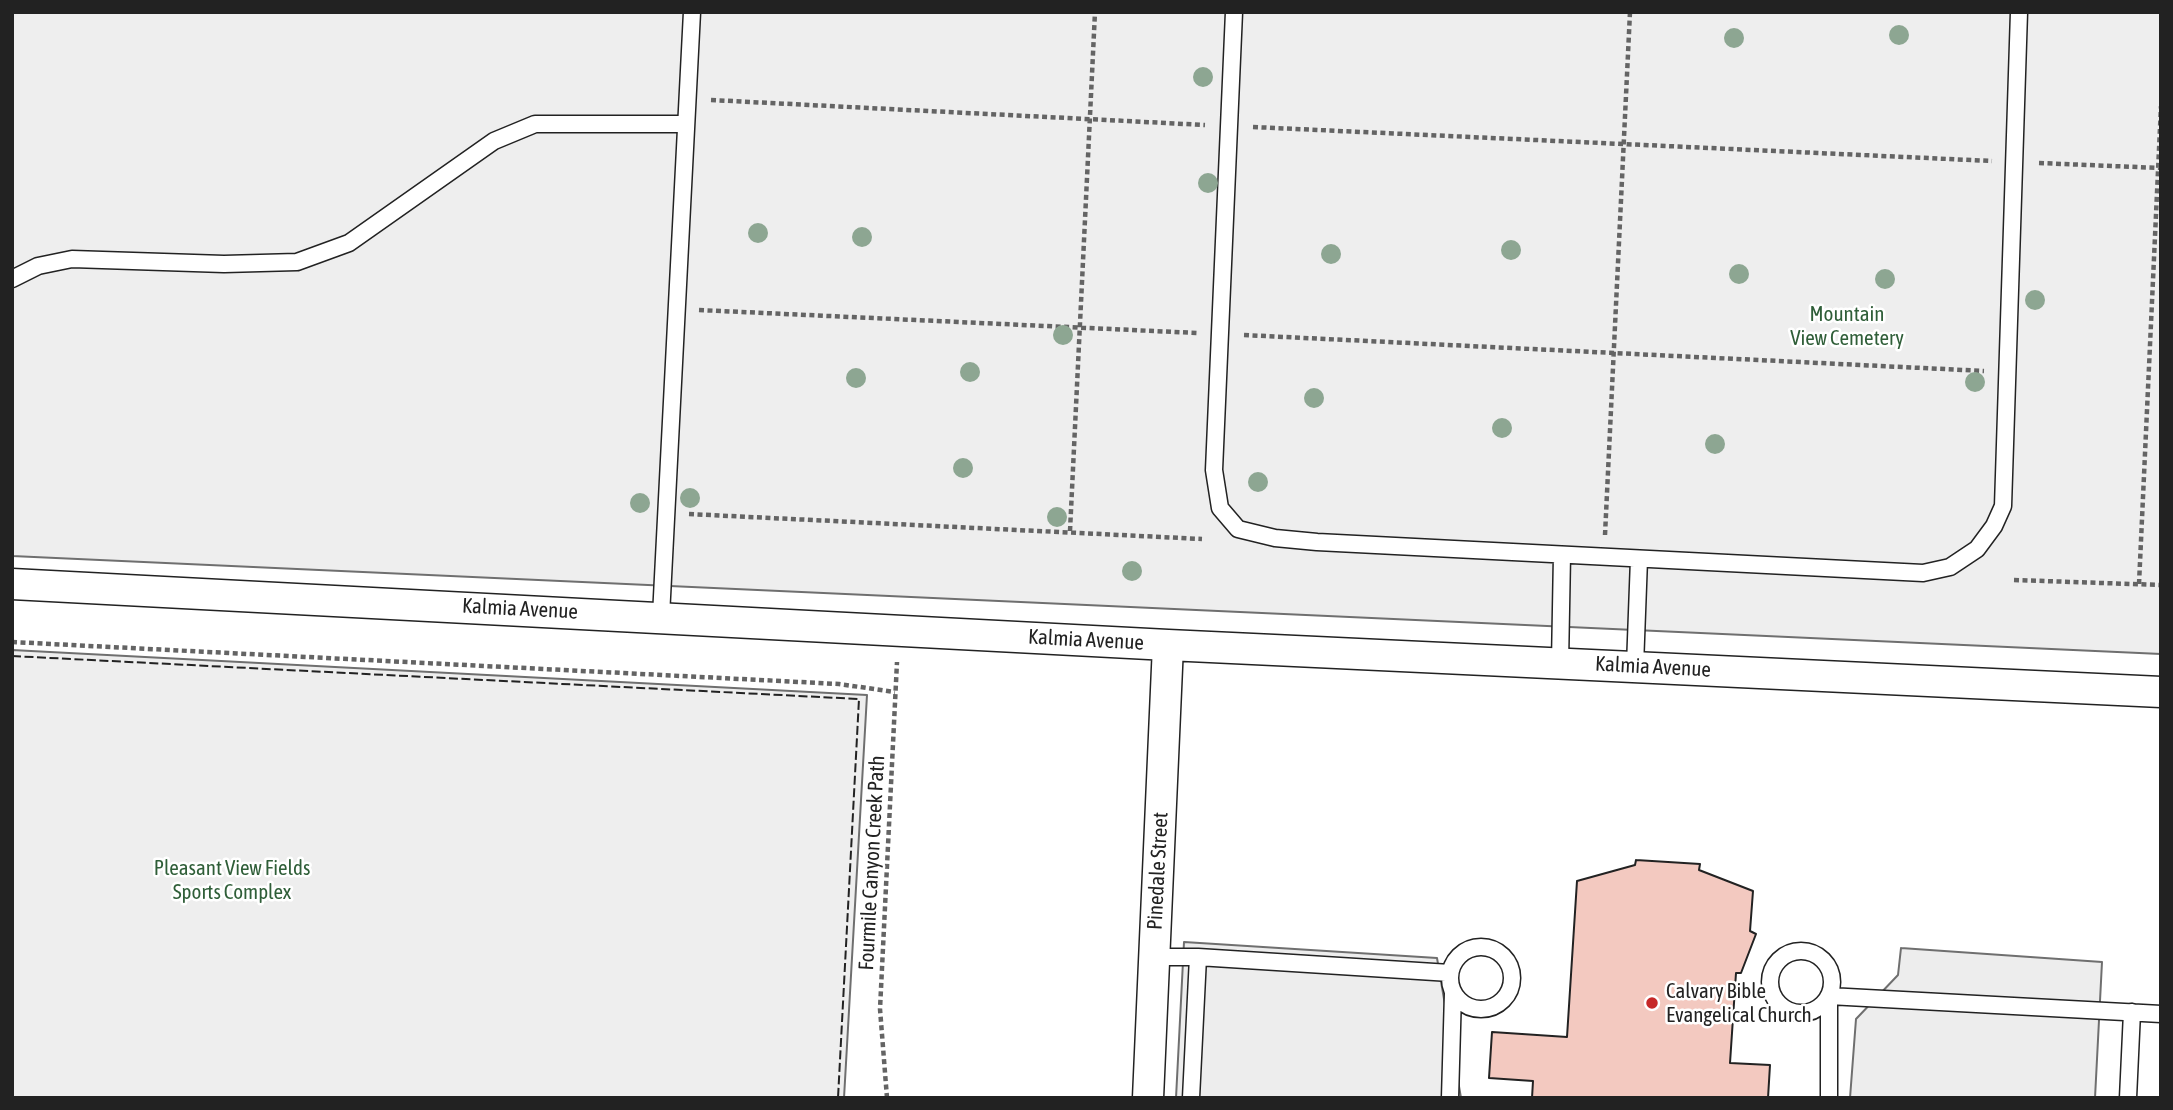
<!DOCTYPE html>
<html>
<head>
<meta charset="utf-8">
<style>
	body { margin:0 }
	#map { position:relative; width:2173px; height:1110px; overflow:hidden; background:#fff; font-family:"Asap Condensed",sans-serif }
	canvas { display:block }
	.frame { position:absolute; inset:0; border:14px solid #222; pointer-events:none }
</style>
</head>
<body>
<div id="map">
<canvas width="2173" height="1110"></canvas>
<div class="frame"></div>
</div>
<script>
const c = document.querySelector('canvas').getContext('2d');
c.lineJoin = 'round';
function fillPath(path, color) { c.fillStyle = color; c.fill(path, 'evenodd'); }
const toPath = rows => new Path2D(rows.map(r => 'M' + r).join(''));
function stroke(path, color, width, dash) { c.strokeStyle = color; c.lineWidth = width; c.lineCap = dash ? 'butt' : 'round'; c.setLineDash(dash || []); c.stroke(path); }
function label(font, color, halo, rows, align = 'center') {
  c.font = font + ' "Asap Condensed",sans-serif'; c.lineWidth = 5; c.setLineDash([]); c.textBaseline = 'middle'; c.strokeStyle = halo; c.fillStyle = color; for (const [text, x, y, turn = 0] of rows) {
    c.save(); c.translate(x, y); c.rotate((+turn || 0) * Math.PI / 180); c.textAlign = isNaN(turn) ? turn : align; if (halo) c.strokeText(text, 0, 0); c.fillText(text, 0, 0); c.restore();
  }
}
const green = toPath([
	[12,12,2161,12,2161,654,12,556,12,12],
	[12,650,867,695,844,1098,12,1098,12,650]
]);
fillPath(green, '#eee');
stroke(green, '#6f6f6f', 2);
const parking = toPath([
	[1184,942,1437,958,1461,1098,1176,1098,1184,942],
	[1901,948,2102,962,2095,1098,1850,1098,1856,1019,1898,975,1901,948]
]);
fillPath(parking, '#ededed');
stroke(parking, '#6f6f6f', 2);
const building = toPath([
	[1636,860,1700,864,1699,870,1753,891,1750,931,1756,934,1741,973,1736,973,1730,1063,1770,1065,1768,1098,1532,1098,1533,1081,1489,1078,1492,1032,1567,1037,1577,881,1635,865,1636,860]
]);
fillPath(building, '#f3c9c0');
stroke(building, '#222', 2);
const service = toPath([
	[1234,12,1214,470,1220,508,1238,529,1275,538,1317,542,1923,573,1950,567,1977,549,1994,526,2003,506,2019,12],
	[12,279,38,266,72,259,224,264,297,262,349,243,494,141,535,124,686,124],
	[661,616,692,12],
	[1560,663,1562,555],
	[1635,666,1639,559],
	'1450 978a31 31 0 1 1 62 0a31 31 0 1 1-62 0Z',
	'1770 982a31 31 0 1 1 62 0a31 31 0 1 1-62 0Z',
	[1154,957,1198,957],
	[1191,1098,1198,957,1450,973],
	[1450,1098,1453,993],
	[1829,1098,1829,996,2161,1014],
	[2128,1098,2132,1012]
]);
const minor = toPath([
	[12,584,1168,645,2161,692],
	[1148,1098,1168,645]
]);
stroke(service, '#222', 19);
stroke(minor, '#222', 33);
stroke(toPath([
	[711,100,1205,125],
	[1253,127,1992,161],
	[2039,163,2161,168],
	[699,310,1197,333],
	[1244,335,1984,371],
	[689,514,1202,539],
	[1070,531,1095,12],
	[1605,535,1630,12],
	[2014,580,2161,585],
	[2139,584,2161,106],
	[12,642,839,684,895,692],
	[887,1098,880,1009,897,662]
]), '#646464', 4.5, [5, 3.5]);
stroke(service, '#fff', 16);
stroke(minor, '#fff', 30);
stroke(toPath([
	[12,656,859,699,838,1098]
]), '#222', 2, [9, 3.5]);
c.fillStyle = '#8da692';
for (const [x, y] of [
	[1899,35],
	[1734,38],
	[1203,77],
	[1208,183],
	[758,233],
	[862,237],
	[1511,250],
	[1331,254],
	[1739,274],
	[1885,279],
	[2035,300],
	[1063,335],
	[970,372],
	[856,378],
	[1975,382],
	[1314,398],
	[1502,428],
	[1715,444],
	[963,468],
	[1258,482],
	[690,498],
	[640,503],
	[1057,517],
	[1132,571]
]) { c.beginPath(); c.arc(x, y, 10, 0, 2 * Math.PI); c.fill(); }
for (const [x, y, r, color] of [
	[1652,1003,7,"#c62828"]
]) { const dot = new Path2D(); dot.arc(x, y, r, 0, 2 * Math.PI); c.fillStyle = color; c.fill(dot); stroke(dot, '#fff', 2.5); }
label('21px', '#2f5e38', '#fff', [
	["Mountain",1847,314],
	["View Cemetery",1847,338],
	["Pleasant View Fields",232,868],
	["Sports Complex",232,892]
]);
label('21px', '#222', '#fff', [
	["Kalmia Avenue",520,609,3],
	["Kalmia Avenue",1086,640,3],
	["Kalmia Avenue",1653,667,3],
	["Fourmile Canyon Creek Path",872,863,-87],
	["Pinedale Street",1158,871,-87]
]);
label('21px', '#222', '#fff', [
	["Calvary Bible",1666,991],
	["Evangelical Church",1666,1015]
], 'left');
</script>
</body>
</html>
